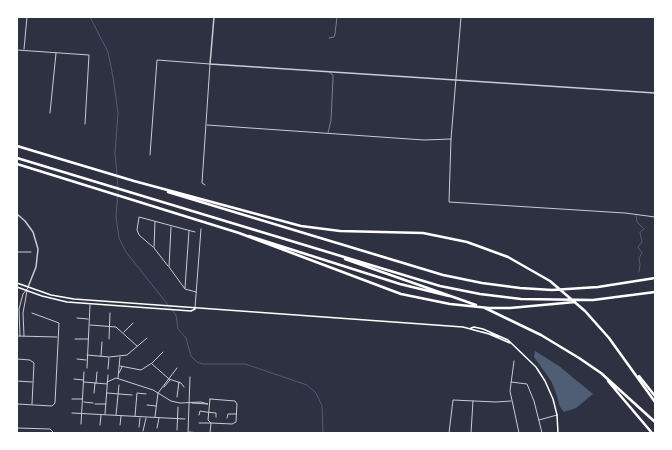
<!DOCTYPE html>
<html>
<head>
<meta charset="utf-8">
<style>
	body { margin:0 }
	#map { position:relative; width:672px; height:450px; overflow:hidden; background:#2d3142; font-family:"PT Sans",sans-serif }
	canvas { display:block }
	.frame { position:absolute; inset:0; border:18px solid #fff; pointer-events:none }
</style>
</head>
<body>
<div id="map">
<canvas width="672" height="450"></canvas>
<div class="frame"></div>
</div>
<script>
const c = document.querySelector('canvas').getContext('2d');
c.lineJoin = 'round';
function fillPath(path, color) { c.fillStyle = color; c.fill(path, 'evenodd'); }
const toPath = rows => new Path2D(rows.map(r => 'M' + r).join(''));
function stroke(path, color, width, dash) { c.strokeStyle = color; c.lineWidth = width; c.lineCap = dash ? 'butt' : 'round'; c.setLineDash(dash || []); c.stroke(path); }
fillPath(toPath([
	[535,351,559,366,593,394,576,408,564,412,560,407,556,393,551,381,534,357]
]), '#4f5d75');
stroke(toPath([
	[90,17,108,52,113,77,118,113,115,153,118,187],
	[118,190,116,217,119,238,126,252,176,315,178,329,186,338,191,356,197,362,203,364,245,364,307,385,316,393,322,406,323,433],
	[636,215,637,222,644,229,640,232,642,242,638,247,642,253,639,258,640,265,639,272]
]), '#4f5d75', 1);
stroke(toPath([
	[329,38,334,37,335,34,337,17],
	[328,133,331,120,333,78,333,75,329,72]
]), '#caccd0', 0.5);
stroke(toPath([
	[461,17,451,139,449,202,625,213,655,217],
	[24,49,27,17],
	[17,50,89,55,85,124],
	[50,113,56,53],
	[207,125,424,140,451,139],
	[150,155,157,60,210,64,202,183,205,185],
	[155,222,154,248,168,266],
	[171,227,169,267,185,289,196,292],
	[153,247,139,235,137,230,139,217,195,232],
	[17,252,31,252],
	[185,288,189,231],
	[195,308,201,229],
	[77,318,88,319],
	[90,325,116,327,137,346],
	[124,332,133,323],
	[17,336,57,337],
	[20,336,19,309,23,294,28,288],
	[24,336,23,313,27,291],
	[75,339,88,339],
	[109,339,110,313],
	[87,355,109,357,127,355,147,338],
	[101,356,102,342],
	[17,359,30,360,34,363,32,404],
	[77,359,86,360],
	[514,361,510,391,519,433],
	[152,364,169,379,181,383,184,387],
	[120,366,141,370,152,363,163,352],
	[87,368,90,305],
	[108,369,109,358],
	[119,373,122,367],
	[118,378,120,357],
	[74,379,83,380],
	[17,381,32,382],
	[84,382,107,384],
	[107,382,116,378,153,390,171,401,180,403,201,402,208,404,192,403],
	[511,382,527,384,534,401,542,433],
	[96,383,97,372],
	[164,387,170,380],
	[94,393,95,383],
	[107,393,132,395],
	[177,397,179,382],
	[72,399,82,399],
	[210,399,235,401,237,404,236,422,232,424,211,423,208,420,210,399],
	[84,402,93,403],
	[17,404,52,406,55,403,59,323,32,313],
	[95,404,106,404],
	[147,405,156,406],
	[72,413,185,419],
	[105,414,108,375],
	[116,415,119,385],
	[199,415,200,411,206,412,216,413,216,417],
	[135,416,137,393,146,394],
	[155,417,158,393,177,368],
	[227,418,228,414,236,414],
	[539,420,557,415],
	[199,423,211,423,210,433],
	[81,424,84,372],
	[100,425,101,415],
	[120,425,121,416],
	[139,427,140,418],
	[17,428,50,429,54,433],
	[157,428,159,418],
	[177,430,178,407],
	[143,431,146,418],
	[189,432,200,433],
	[188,433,190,377],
	[449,433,453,400,496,402,511,401],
	[471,433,473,401]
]), '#caccd0', 1);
stroke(toPath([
	[214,17,210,64,655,93],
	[17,214,25,221,33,232,38,249,36,267,28,287]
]), '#caccd0', 1.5);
stroke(toPath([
	[17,283,51,295,74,299,463,327,489,334,510,343],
	[17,287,42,296,67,302,191,311,195,309],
	[471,328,474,327,483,329,508,340,536,367,545,381,553,399,557,415,558,433],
	[482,332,501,337]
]), '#fff', 1.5);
stroke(toPath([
	[17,146,134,181,301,226,340,231,423,233,467,242,508,257,550,281,585,311,609,338,655,402],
	[17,158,440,286,480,294,521,299,593,300,655,292],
	[17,164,239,233,401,294,450,304,489,308,510,308,575,302],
	[168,192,443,275,482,283,520,288,552,290,598,287,655,278],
	[249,236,400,284,449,296],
	[345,259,476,305],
	[485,308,541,335,579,358,601,373,655,422],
	[639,376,655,396],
	[608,381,652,433]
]), '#fff', 2.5);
</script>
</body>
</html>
